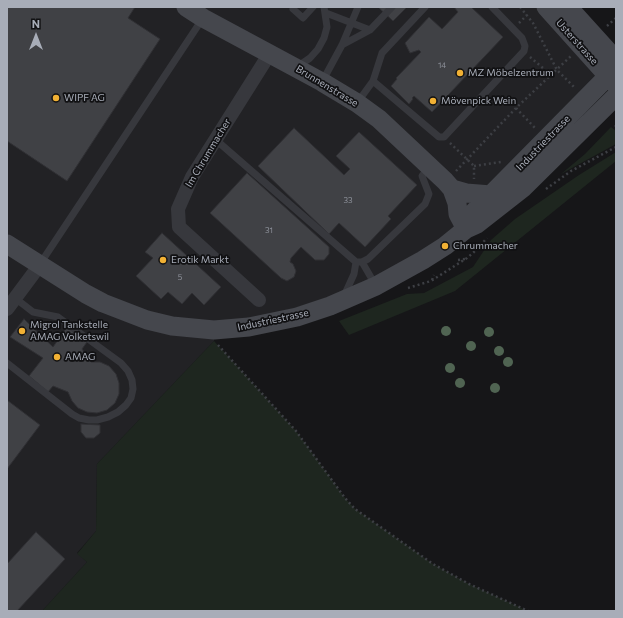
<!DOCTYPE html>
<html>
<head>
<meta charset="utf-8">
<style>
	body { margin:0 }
	#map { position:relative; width:623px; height:618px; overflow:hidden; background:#161618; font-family:Commissioner,sans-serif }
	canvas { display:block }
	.frame { position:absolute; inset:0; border:8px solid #a8adb8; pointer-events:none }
	.north { position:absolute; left:16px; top:16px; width:40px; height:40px; -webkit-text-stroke:3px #111113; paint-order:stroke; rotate:0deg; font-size:11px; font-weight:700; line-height:16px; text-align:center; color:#a8adb8 }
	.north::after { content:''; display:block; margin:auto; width:14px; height:18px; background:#a8adb8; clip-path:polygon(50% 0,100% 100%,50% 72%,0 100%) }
</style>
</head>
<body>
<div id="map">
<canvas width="623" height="618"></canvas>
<div class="frame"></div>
<div class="north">N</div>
</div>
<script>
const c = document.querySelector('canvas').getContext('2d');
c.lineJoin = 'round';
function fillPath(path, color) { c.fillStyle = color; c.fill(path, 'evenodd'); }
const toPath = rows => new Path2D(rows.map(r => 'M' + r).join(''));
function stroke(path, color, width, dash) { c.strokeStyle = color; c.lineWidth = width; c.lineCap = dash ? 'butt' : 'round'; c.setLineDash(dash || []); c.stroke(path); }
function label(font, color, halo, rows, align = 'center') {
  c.font = font + ' Commissioner,sans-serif'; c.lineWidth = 3.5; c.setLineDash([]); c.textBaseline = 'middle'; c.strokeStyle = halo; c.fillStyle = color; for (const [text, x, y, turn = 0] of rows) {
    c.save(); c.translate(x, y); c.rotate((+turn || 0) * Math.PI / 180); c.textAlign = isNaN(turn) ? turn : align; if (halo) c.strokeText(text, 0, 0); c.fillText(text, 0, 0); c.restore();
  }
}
fillPath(toPath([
	[7,7,542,7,608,76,466,229,376,286,214,330,214,341,97,464,96,531,77,553,87,562,42,611,7,611]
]), '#222225');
fillPath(toPath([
	[611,127,616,131,616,144,561,174,585,154],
	[616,152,616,161,455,291,349,335,339,321,407,294,424,293,473,267,491,240,515,219,579,175],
	[214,341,296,431,345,498,355,509,433,564,469,584,528,611,42,611,87,562,77,554,96,531,97,464]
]), '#1e261f');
const building = toPath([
	[7,7,135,7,128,18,160,39,67,181,7,141,7,7],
	[378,7,407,7,393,21,378,7],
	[454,7,471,7,503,37,432,112,414,96,412,98,413,99,409,104,391,86,397,79,396,78,421,52,419,50,410,53,405,43,429,17,442,29,458,12,454,7],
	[294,128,344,175,350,169,336,156,359,132,417,185,388,216,391,219,365,247,339,223,329,234,258,166,294,128],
	[247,173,329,247,329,254,324,260,315,260,301,247,291,258,290,262,293,264,296,271,294,277,287,281,281,278,210,213,247,173],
	[162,233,221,287,204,305,192,293,182,304,168,292,161,299,136,276,153,258,145,252,162,233],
	[24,319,53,347,67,327,87,342,82,349,91,362,100,362,109,366,116,374,119,383,119,394,115,403,107,410,97,413,87,412,78,408,72,401,68,392,53,386,48,392,29,376,43,358,10,337,24,319],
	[7,400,40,425,7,469,7,400],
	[81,424,100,425,100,433,94,438,86,438,81,432,81,424],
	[36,532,65,559,17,611,7,611,7,564,36,532]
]);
fillPath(building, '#404145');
stroke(building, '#303034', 1);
stroke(toPath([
	[520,7,533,23,557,70,575,88],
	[519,23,527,15],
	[607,26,616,18],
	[530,57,551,75],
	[516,108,535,128],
	[615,125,616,126],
	[450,143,474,166,474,179],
	[474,166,501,162],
	[456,171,516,108,571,56],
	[546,189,571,171,616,147],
	[458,260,465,259],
	[432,280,434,275],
	[408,288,431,281,467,258,474,252,487,238],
	[218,345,296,431,345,498,355,509,433,564,469,584,528,611]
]), '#3d3f44', 2.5, [2, 3]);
stroke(toPath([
	[293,9,303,18,313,7],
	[326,13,370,30],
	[342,45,370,30,392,7],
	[297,67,310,58,318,49,324,38,327,27,324,7],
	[373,81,439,137,444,137,524,51,525,46,522,38,492,7],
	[322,82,342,45,358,7],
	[357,103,373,81,382,53,425,7],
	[216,140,356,262,362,262,368,259,425,204,429,194,422,176,430,166],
	[362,262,376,286],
	[40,264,203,18],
	[344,296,354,274,356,262],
	[7,363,72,414,79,418,89,420,97,420,108,417,118,412,126,405,131,398,133,389,132,380,128,371,121,363,58,317,33,312,15,298]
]), '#37383d', 7);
stroke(toPath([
	[259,300,179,227,178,209,192,177,270,53],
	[7,309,39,266]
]), '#37383d', 14);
stroke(toPath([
	[186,7,203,18,322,82,357,103,379,119,445,181,452,189,457,203,458,214,466,229],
	[546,7,616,85],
	[568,7,616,60],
	[452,189,466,193,491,195],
	[470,219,471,215,616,68],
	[7,244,86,294,103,303,147,320,172,326,214,330,249,327,297,317,330,306,376,286,423,260,445,246,466,229,477,224,523,188,616,96]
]), '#45474d', 19);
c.fillStyle = '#506452';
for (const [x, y] of [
	[446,331],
	[489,332],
	[471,346],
	[499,351],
	[508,362],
	[450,368],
	[460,383],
	[495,388]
]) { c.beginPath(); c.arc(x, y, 5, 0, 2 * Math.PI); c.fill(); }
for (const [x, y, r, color] of [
	[460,73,4,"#f2b134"],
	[56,98,4,"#f2b134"],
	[433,101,4,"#f2b134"],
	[445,246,4,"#f2b134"],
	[163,260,4,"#f2b134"],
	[22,331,4,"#f2b134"],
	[57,357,4,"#f2b134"]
]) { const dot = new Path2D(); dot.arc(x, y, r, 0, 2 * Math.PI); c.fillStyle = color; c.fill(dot); stroke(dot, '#111113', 1.5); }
label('8px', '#8e929b', null, [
	["14",442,65],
	["33",348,200],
	["31",269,230],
	["5",180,277]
]);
label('10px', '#a8adb8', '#111113', [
	["Usterstrasse",577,42,48],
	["Brunnenstrasse",327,86,31],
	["Industriestrasse",543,143,-46],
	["Im Chrummacher",208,153,-59],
	["Industriestrasse",273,320,-12]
]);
label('10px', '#a8adb8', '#111113', [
	["MZ Möbelzentrum",468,73],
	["WIPF AG",64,98],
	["Mövenpick Wein",441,101],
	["Chrummacher",453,246],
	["Erotik Markt",171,260],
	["Migrol Tankstelle",30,325],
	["AMAG Volketswil",30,337],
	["AMAG",65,357]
], 'left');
</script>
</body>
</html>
